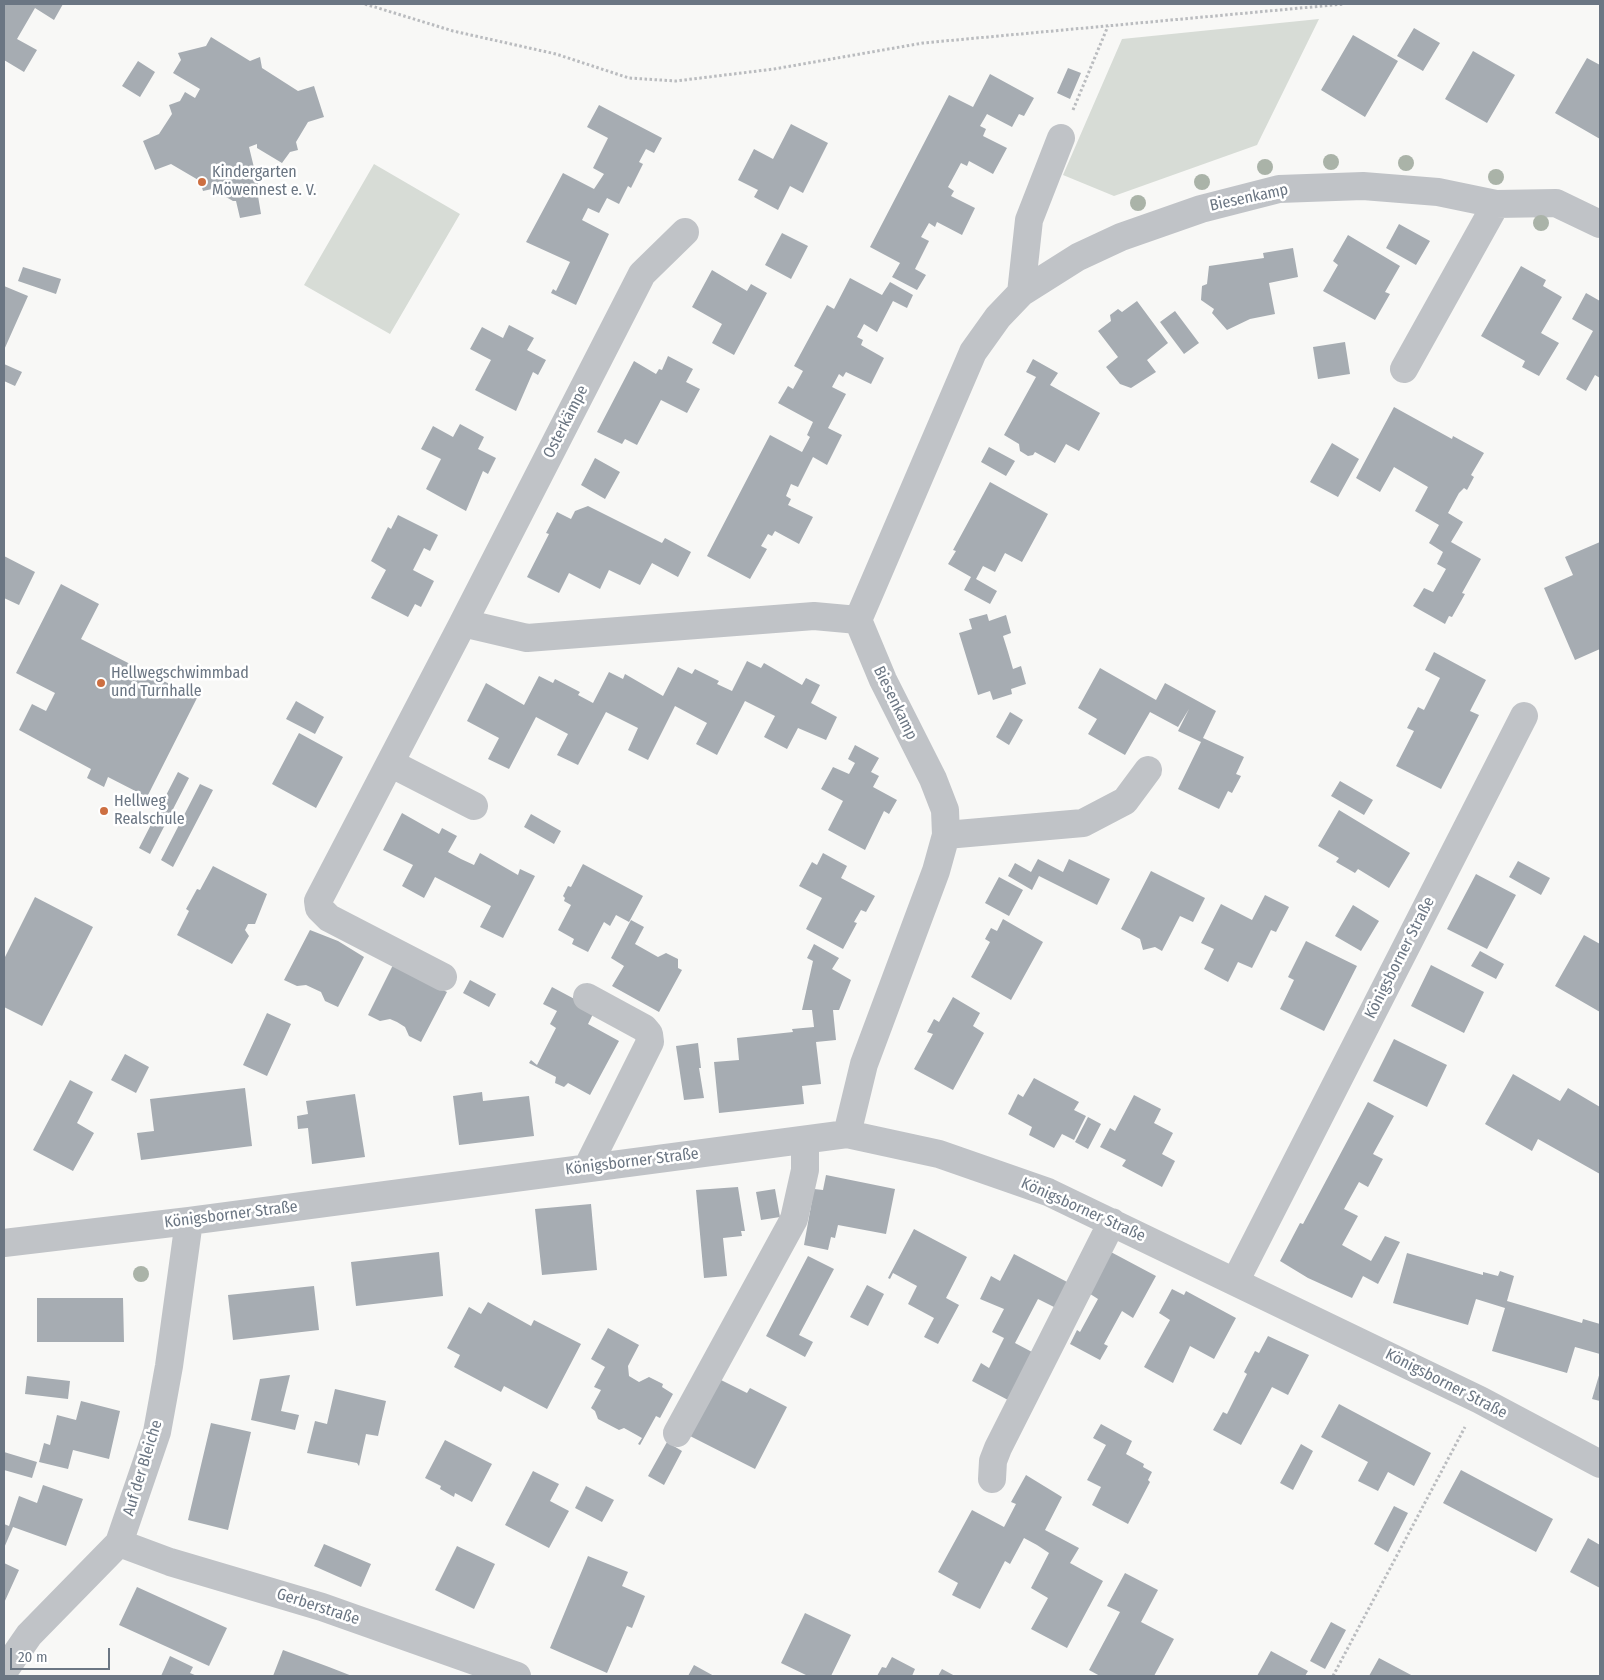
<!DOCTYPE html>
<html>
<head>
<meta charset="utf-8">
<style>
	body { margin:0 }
	#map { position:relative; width:1604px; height:1680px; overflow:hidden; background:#f8f8f6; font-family:"Fira Sans Condensed",sans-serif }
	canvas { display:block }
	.frame { position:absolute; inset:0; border:5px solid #6b7683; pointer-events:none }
	.scale { position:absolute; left:10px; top:1648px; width:100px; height:22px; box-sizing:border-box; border:2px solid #6b7683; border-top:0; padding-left:6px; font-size:15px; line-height:18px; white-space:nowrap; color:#6b7683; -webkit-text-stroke:4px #fff; paint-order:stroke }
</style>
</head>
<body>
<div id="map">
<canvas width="1604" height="1680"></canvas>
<div class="frame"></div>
<div class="scale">20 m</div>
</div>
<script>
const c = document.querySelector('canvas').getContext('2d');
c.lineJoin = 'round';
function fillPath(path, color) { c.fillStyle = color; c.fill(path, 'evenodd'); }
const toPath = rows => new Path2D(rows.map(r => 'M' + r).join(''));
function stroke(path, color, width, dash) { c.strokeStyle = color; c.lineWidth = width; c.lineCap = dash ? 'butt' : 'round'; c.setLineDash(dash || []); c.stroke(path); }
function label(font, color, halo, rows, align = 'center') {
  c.font = font + ' "Fira Sans Condensed",sans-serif'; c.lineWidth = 5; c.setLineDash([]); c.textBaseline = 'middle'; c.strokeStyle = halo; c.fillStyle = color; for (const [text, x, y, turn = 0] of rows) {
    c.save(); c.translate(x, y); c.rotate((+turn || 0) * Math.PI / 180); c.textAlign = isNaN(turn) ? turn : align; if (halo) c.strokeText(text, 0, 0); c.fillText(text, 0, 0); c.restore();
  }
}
fillPath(toPath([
	[1319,19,1257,145,1114,196,1063,175,1122,39],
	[374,164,460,214,390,334,304,285]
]), '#d7dcd6');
fillPath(toPath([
	[4,4,63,4,54,20,35,8,17,39,37,50,24,72,4,60],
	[1414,28,1440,43,1423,71,1397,56],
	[1353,35,1398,61,1365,117,1321,90],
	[211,37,250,61,260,57,262,68,298,91,314,86,324,117,308,122,296,142,298,150,290,152,282,163,257,148,257,144,249,147,258,184,266,189,262,195,258,196,261,214,240,218,236,201,233,201,212,189,203,191,200,181,171,164,155,170,143,141,159,134,172,114,169,105,180,101,185,92,195,98,200,89,173,73,181,60,178,53,206,46],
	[1473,51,1515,75,1487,123,1445,99],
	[1587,58,1600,65,1600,139,1555,113],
	[138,61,155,72,140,97,122,86],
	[1068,68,1081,73,1070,99,1057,93],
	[990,74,1034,98,1024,116,1019,114,1012,127,987,114,980,126,986,129,983,136,1007,148,993,174,969,161,967,166,961,163,948,187,954,191,951,196,975,208,962,235,937,222,935,227,929,223,921,237,929,241,915,269,926,275,917,290,892,277,900,263,870,247,949,95,973,107],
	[599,105,662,138,654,153,646,149,639,162,643,164,631,188,628,186,619,204,607,198,599,213,588,208,582,220,609,234,576,305,551,293,553,289,556,291,570,262,526,242,563,173,594,189,604,174,593,168,608,138,587,127],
	[791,124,828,143,803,193,790,186,778,210,754,197,758,190,738,180,754,149,773,159],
	[1399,224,1430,241,1416,265,1386,248],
	[782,233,808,246,791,279,765,265],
	[1348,235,1400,266,1385,292,1390,294,1375,320,1323,291,1338,265,1333,261],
	[1293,248,1298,277,1269,283,1275,314,1250,319,1227,330,1212,313,1214,309,1201,300,1202,286,1207,284,1209,266,1264,258,1263,253],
	[1521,266,1546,280,1543,286,1562,297,1541,333,1559,343,1539,376,1522,367,1525,361,1481,336],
	[23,267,61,279,56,294,18,281],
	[712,270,747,291,751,284,767,293,734,355,712,343,722,324,692,307],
	[850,278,882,295,890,282,913,295,907,308,893,301,877,332,864,324,857,337,863,340,861,345,884,358,871,384,846,372,843,377,839,374,832,387,846,394,828,428,842,435,827,465,813,457,798,487,791,484,786,496,791,499,788,505,813,517,799,544,775,531,772,536,768,534,761,546,767,549,750,579,707,556,770,435,802,452,810,437,807,435,813,422,778,403,788,386,793,389,803,371,794,366,827,305,834,309],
	[4,286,28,296,4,350],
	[1586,293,1600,301,1600,378,1595,375,1586,391,1566,379,1593,331,1572,319],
	[1137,301,1168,343,1147,360,1156,372,1131,388,1120,384,1106,367,1118,357,1098,331,1111,321,1110,315,1118,309,1122,312],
	[1175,311,1199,343,1184,354,1160,322],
	[509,325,534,338,527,350,546,360,538,375,533,372,516,411,475,390,491,360,470,349,482,327,503,338],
	[1345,342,1350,374,1318,379,1313,347],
	[668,356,693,369,686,382,700,389,687,413,661,400,637,445,625,439,622,444,597,432,634,361,656,374,659,369,662,370],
	[1033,359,1058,373,1050,385,1100,413,1079,451,1066,444,1055,463,1035,452,1033,455,1028,456,1020,451,1019,444,1004,435,1036,377,1026,372],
	[4,364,22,372,15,386,4,381],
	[1394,407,1452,439,1453,436,1484,453,1471,475,1474,477,1467,490,1464,488,1459,493,1448,513,1463,522,1451,542,1481,559,1462,593,1465,594,1452,617,1449,616,1445,624,1413,606,1424,588,1433,592,1446,569,1437,564,1443,552,1429,543,1439,525,1415,511,1428,487,1394,467,1380,492,1356,478],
	[460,424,484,437,478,449,496,458,488,474,483,471,466,511,426,489,441,459,421,449,433,426,453,437],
	[1332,443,1359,459,1338,497,1310,482],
	[989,447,1015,461,1006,476,981,462],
	[595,458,620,472,605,499,581,485],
	[990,482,1048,514,1022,562,1005,553,995,572,983,566,976,579,997,591,990,604,964,590,971,577,948,564,956,551,953,550],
	[588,506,662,543,665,538,691,552,678,577,652,563,640,585,609,570,600,589,569,573,559,593,527,577,549,534,546,533,557,512,571,519,575,511],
	[398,515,438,535,430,551,424,548,413,570,434,581,421,607,415,604,408,617,371,598,386,570,371,561,388,527,391,529],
	[1600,542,1600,649,1575,660,1544,588,1573,575,1565,557],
	[4,556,35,572,19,605,4,598],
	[61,584,99,604,81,639,197,698,147,797,108,777,104,787,87,778,91,769,19,730,32,704,46,711,55,693,16,673],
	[987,614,989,621,1006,615,1011,633,1003,636,1008,652,1013,669,1021,666,1026,684,1011,689,1012,694,993,700,990,691,978,695,959,633,972,629,969,619],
	[1434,652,1486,680,1470,711,1479,715,1441,789,1396,766,1414,731,1407,728,1418,707,1424,710,1440,678,1425,670],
	[747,661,761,668,764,663,802,685,806,678,820,685,811,703,837,717,826,740,798,728,787,749,764,737,775,716,745,701,717,755,696,744,707,723,675,706,648,760,628,750,638,728,606,712,578,765,557,755,568,734,536,717,509,769,488,759,499,738,467,721,486,683,524,705,539,676,553,683,555,679,580,692,578,695,593,703,609,672,623,679,625,674,663,696,678,667,692,674,695,669,719,681,717,684,732,691],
	[1100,668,1156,700,1165,683,1216,711,1203,738,1244,757,1236,774,1241,776,1232,793,1228,791,1219,809,1178,789,1201,742,1178,731,1189,709,1178,727,1150,712,1125,755,1088,734,1097,719,1078,708],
	[296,701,324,717,315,734,286,719],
	[1010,712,1023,720,1009,745,996,737],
	[299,733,343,757,316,808,272,784],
	[855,745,879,758,871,772,879,776,873,787,897,800,889,814,884,811,865,850,828,830,843,801,821,789,833,767,849,774,855,763,848,759],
	[178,772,189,778,150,854,139,848],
	[1340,781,1373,800,1364,815,1331,796],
	[200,784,213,790,173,867,161,860],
	[1339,810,1410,853,1389,888,1358,869,1355,873,1336,862,1339,858,1318,846],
	[402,813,439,834,442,828,457,836,448,852,461,859,474,865,480,853,518,875,520,869,535,876,503,938,480,927,491,906,435,877,424,898,402,886,413,865,383,850],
	[531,814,561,831,554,844,524,827],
	[823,853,847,866,841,878,875,896,866,912,861,910,854,922,857,923,843,949,806,929,822,898,799,886,812,862,817,865],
	[1038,859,1063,872,1069,859,1110,879,1097,905,1039,876,1032,890,1008,876,1015,863,1031,872],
	[1518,861,1550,878,1541,895,1509,877],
	[583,864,643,896,629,922,616,915,610,926,604,922,588,952,572,944,574,939,558,930,571,905,564,901,565,898,563,896,568,886,571,887],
	[213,866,267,894,255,924,248,924,245,930,249,936,232,964,177,935,189,911,186,909,197,889,200,890],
	[1151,871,1205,898,1193,922,1180,916,1162,951,1155,947,1143,950,1140,939,1121,929],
	[1476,874,1516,895,1487,949,1447,929],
	[999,877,1023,890,1009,916,985,903],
	[1265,895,1289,907,1276,932,1271,930,1252,968,1238,962,1228,982,1204,969,1214,949,1201,943,1221,904,1252,920],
	[35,897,93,927,42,1026,4,1007,4,959],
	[1353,905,1379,921,1361,951,1335,936],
	[1003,919,1043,942,1011,1000,971,977,990,942,985,939,991,928,997,931],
	[631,920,644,927,635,944,658,957,666,953,678,959,678,968,682,970,659,1012,612,986,624,966,611,958],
	[310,930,338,941,364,957,338,1007,325,1001,321,992,306,985,297,986,284,980],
	[1584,935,1600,944,1600,1012,1555,986],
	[1306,941,1357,966,1324,1031,1280,1009,1294,980,1288,977],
	[814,944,839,958,832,969,851,980,839,1010,833,1010,836,1040,816,1042,821,1084,802,1086,804,1104,719,1113,714,1062,739,1060,737,1038,793,1032,792,1029,814,1027,812,1010,802,1010,813,961,807,958],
	[1480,951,1504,964,1496,979,1471,966],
	[393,965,447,992,421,1042,409,1036,405,1027,397,1022,390,1019,380,1021,368,1015],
	[1431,965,1484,992,1464,1033,1411,1006],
	[470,980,496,994,489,1007,463,993],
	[552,987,595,1010,588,1024,619,1041,590,1095,568,1083,564,1087,555,1083,556,1077,529,1063,531,1060,537,1065,556,1028,550,1024,557,1011,543,1004],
	[953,997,980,1013,973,1026,984,1033,953,1090,914,1069,933,1034,927,1032,934,1019,939,1022],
	[267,1013,291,1024,267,1076,243,1065],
	[1394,1039,1447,1065,1427,1107,1373,1081],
	[698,1043,701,1068,699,1068,704,1098,684,1100,676,1046],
	[125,1054,149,1067,136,1093,111,1080],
	[1513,1074,1560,1101,1568,1088,1600,1107,1600,1174,1538,1139,1532,1151,1485,1124],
	[1034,1078,1079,1102,1074,1110,1086,1116,1074,1140,1062,1134,1054,1148,1029,1135,1032,1127,1008,1114,1018,1094,1023,1097],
	[70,1080,93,1092,77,1123,94,1133,73,1171,33,1150],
	[245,1088,252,1146,141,1160,137,1133,154,1131,150,1099],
	[482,1092,483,1101,529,1096,534,1136,459,1145,453,1096],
	[355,1094,365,1157,312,1164,308,1128,298,1129,297,1116,308,1114,306,1101],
	[1134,1095,1161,1109,1154,1123,1173,1133,1162,1154,1175,1161,1162,1187,1122,1166,1126,1160,1100,1147,1110,1128,1115,1131],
	[1368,1102,1394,1116,1373,1154,1383,1159,1368,1187,1359,1182,1344,1209,1358,1216,1342,1245,1371,1261,1385,1236,1400,1242,1378,1284,1363,1276,1352,1298,1308,1278,1280,1261,1300,1223,1303,1224],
	[1088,1117,1101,1124,1088,1149,1075,1142],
	[826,1175,895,1189,886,1234,838,1225,835,1238,831,1237,828,1250,804,1245,814,1189,823,1190],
	[738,1187,745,1231,741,1231,742,1236,723,1238,727,1276,704,1278,696,1190],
	[775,1189,780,1217,761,1220,756,1192],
	[591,1204,597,1270,542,1275,535,1209],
	[914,1229,967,1257,946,1298,959,1305,938,1344,924,1337,934,1318,908,1304,917,1286,893,1273,890,1279,888,1278],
	[1109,1251,1156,1276,1133,1318,1122,1311,1104,1344,1108,1346,1100,1360,1070,1344,1077,1330,1080,1332,1098,1299,1087,1292],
	[439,1252,443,1296,356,1306,351,1262],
	[1407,1253,1483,1275,1483,1272,1498,1276,1500,1271,1514,1276,1507,1301,1582,1323,1583,1319,1600,1324,1600,1354,1575,1347,1567,1373,1492,1351,1505,1308,1476,1299,1468,1325,1393,1303],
	[1014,1254,1069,1283,1056,1308,1038,1299,1015,1343,1032,1352,1008,1400,972,1381,981,1363,989,1368,1004,1338,992,1332,1004,1309,980,1299,991,1276,1000,1281],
	[808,1256,834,1269,799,1335,813,1342,805,1357,766,1336],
	[867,1285,884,1294,868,1326,850,1317],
	[314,1286,319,1330,233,1340,228,1295],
	[1172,1289,1184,1295,1186,1291,1236,1318,1214,1359,1190,1346,1173,1383,1144,1367,1170,1320,1159,1313],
	[37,1298,123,1298,124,1342,37,1342],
	[488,1302,531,1326,534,1320,581,1344,547,1409,504,1386,501,1392,454,1367,460,1355,447,1348,469,1307,481,1314],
	[608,1328,639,1345,628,1366,629,1376,639,1382,649,1377,663,1384,662,1387,673,1394,660,1418,656,1416,640,1445,638,1444,642,1438,624,1428,619,1430,598,1419,595,1411,591,1408,601,1390,594,1387,605,1367,591,1359],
	[1268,1336,1309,1355,1288,1395,1272,1387,1241,1445,1213,1430,1223,1412,1227,1414,1247,1374,1244,1372,1255,1351,1259,1353],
	[1600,1372,1600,1401,1592,1399],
	[290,1375,281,1411,299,1415,295,1430,251,1420,260,1379],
	[27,1376,70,1381,68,1399,25,1394],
	[719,1379,747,1393,750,1388,787,1407,755,1469,690,1436],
	[335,1389,386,1401,378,1436,366,1434,359,1466,357,1463,307,1453,315,1421,327,1424],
	[81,1401,120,1411,109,1459,73,1450,68,1469,39,1462,44,1443,50,1445,57,1415,76,1420],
	[1339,1404,1431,1453,1414,1486,1388,1472,1378,1491,1358,1481,1368,1462,1321,1437],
	[211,1423,251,1432,228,1530,188,1520],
	[1101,1424,1132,1441,1126,1454,1144,1464,1143,1467,1152,1472,1148,1480,1150,1482,1128,1524,1092,1505,1101,1487,1087,1480,1106,1445,1093,1438],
	[445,1440,492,1464,472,1502,455,1493,454,1497,440,1489,441,1486,425,1478],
	[667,1442,682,1451,664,1485,648,1476],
	[1301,1444,1313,1451,1293,1490,1280,1483],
	[4,1452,37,1462,32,1478,4,1470],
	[1461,1470,1553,1519,1536,1552,1443,1503],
	[533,1471,559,1484,550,1501,569,1511,549,1548,505,1525],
	[1026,1475,1062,1497,1045,1530,1079,1548,1070,1563,1103,1581,1067,1648,1031,1629,1048,1598,1031,1588,1049,1553,1037,1545,1024,1538,1010,1564,1005,1561,980,1609,952,1595,958,1583,938,1572,972,1510,1004,1527,1016,1504,1011,1502],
	[43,1485,83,1499,66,1546,13,1527,4,1548,4,1524,9,1526,19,1496,37,1503],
	[586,1486,614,1500,602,1522,575,1508],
	[1394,1506,1408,1513,1388,1552,1374,1544],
	[1588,1538,1600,1545,1600,1588,1570,1572],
	[324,1544,371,1564,361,1587,314,1566],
	[457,1546,495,1564,474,1609,435,1590],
	[588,1556,628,1572,622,1586,645,1596,632,1628,627,1626,607,1673,550,1648],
	[4,1563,19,1570,4,1603],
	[1125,1573,1158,1590,1141,1622,1174,1639,1154,1676,1100,1676,1089,1670,1120,1612,1107,1606],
	[137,1587,227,1628,209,1666,119,1625],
	[805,1613,851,1635,831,1676,808,1676,781,1663],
	[1331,1622,1346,1630,1325,1669,1310,1661],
	[283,1650,329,1667,352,1676,273,1676],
	[1271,1651,1308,1671,1305,1676,1257,1676],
	[170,1656,193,1667,190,1673,197,1676,161,1676],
	[892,1657,915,1669,912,1676,877,1676,882,1667,886,1668],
	[1379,1658,1413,1676,1369,1676],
	[694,1665,714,1676,688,1676],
	[942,1669,955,1676,938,1676]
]), '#a6acb2');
stroke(toPath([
	[365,4,453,31,556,54,629,78,676,81,774,69,923,43,1344,4],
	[1073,110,1108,26],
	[1333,1676,1465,1427]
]), '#babcbf', 3, [2.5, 2.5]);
stroke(toPath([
	[1021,293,1078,257,1121,237,1201,209,1279,189,1363,186,1438,192,1496,204,1556,203,1600,224],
	[1404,369,1496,204],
	[463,623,642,274,685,232],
	[390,763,474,806],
	[946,835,1083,823,1125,801,1148,770],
	[443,977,329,918,319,908,318,901,463,623,527,638,814,616,858,620],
	[587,997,644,1028,649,1034,650,1042,587,1168],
	[847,1134,864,1064,936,871,946,835,945,810,933,779,883,680,858,620,973,352,998,317,1021,293,1029,220,1061,138],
	[4,1243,189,1221,847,1134,939,1154,1048,1192,1480,1400,1600,1464],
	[1236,1280,1524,716],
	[677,1433,794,1219,805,1170,805,1140],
	[992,1479,993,1461,998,1448,1112,1222],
	[119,1543,170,1562,322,1607,517,1676],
	[4,1671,29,1635,119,1543,157,1432,169,1366,189,1221]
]), '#c0c3c7', 28);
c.fillStyle = '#aab3a8';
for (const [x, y] of [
	[1331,162],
	[1406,163],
	[1265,167],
	[1496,177],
	[1202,182],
	[1138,203],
	[1541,223],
	[141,1274]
]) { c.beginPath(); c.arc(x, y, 8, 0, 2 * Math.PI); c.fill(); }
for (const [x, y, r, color] of [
	[202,182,5,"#cd6f41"],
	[101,683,5,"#cd6f41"],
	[104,811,5,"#cd6f41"]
]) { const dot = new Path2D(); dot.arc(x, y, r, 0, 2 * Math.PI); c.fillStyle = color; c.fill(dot); stroke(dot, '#fff', 2); }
label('16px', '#6b7683', '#fff', [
	["Kindergarten",212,173],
	["Möwennest e. V.",212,191],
	["Hellwegschwimmbad",111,674],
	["und Turnhalle",111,692],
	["Hellweg",114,802],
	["Realschule",114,820]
], 'left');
label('16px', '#6b7683', '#fff', [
	["Biesenkamp",1249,198,-12],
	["Osterkämpe",566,422,-63],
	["Biesenkamp",895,703,64],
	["Königsborner Straße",1400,958,-63],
	["Königsborner Straße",632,1162,-7],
	["Königsborner Straße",1083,1210,24],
	["Königsborner Straße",231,1215,-7],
	["Königsborner Straße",1446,1384,27],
	["Auf der Bleiche",143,1468,-73],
	["Gerberstraße",318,1607,18]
]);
</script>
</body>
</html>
